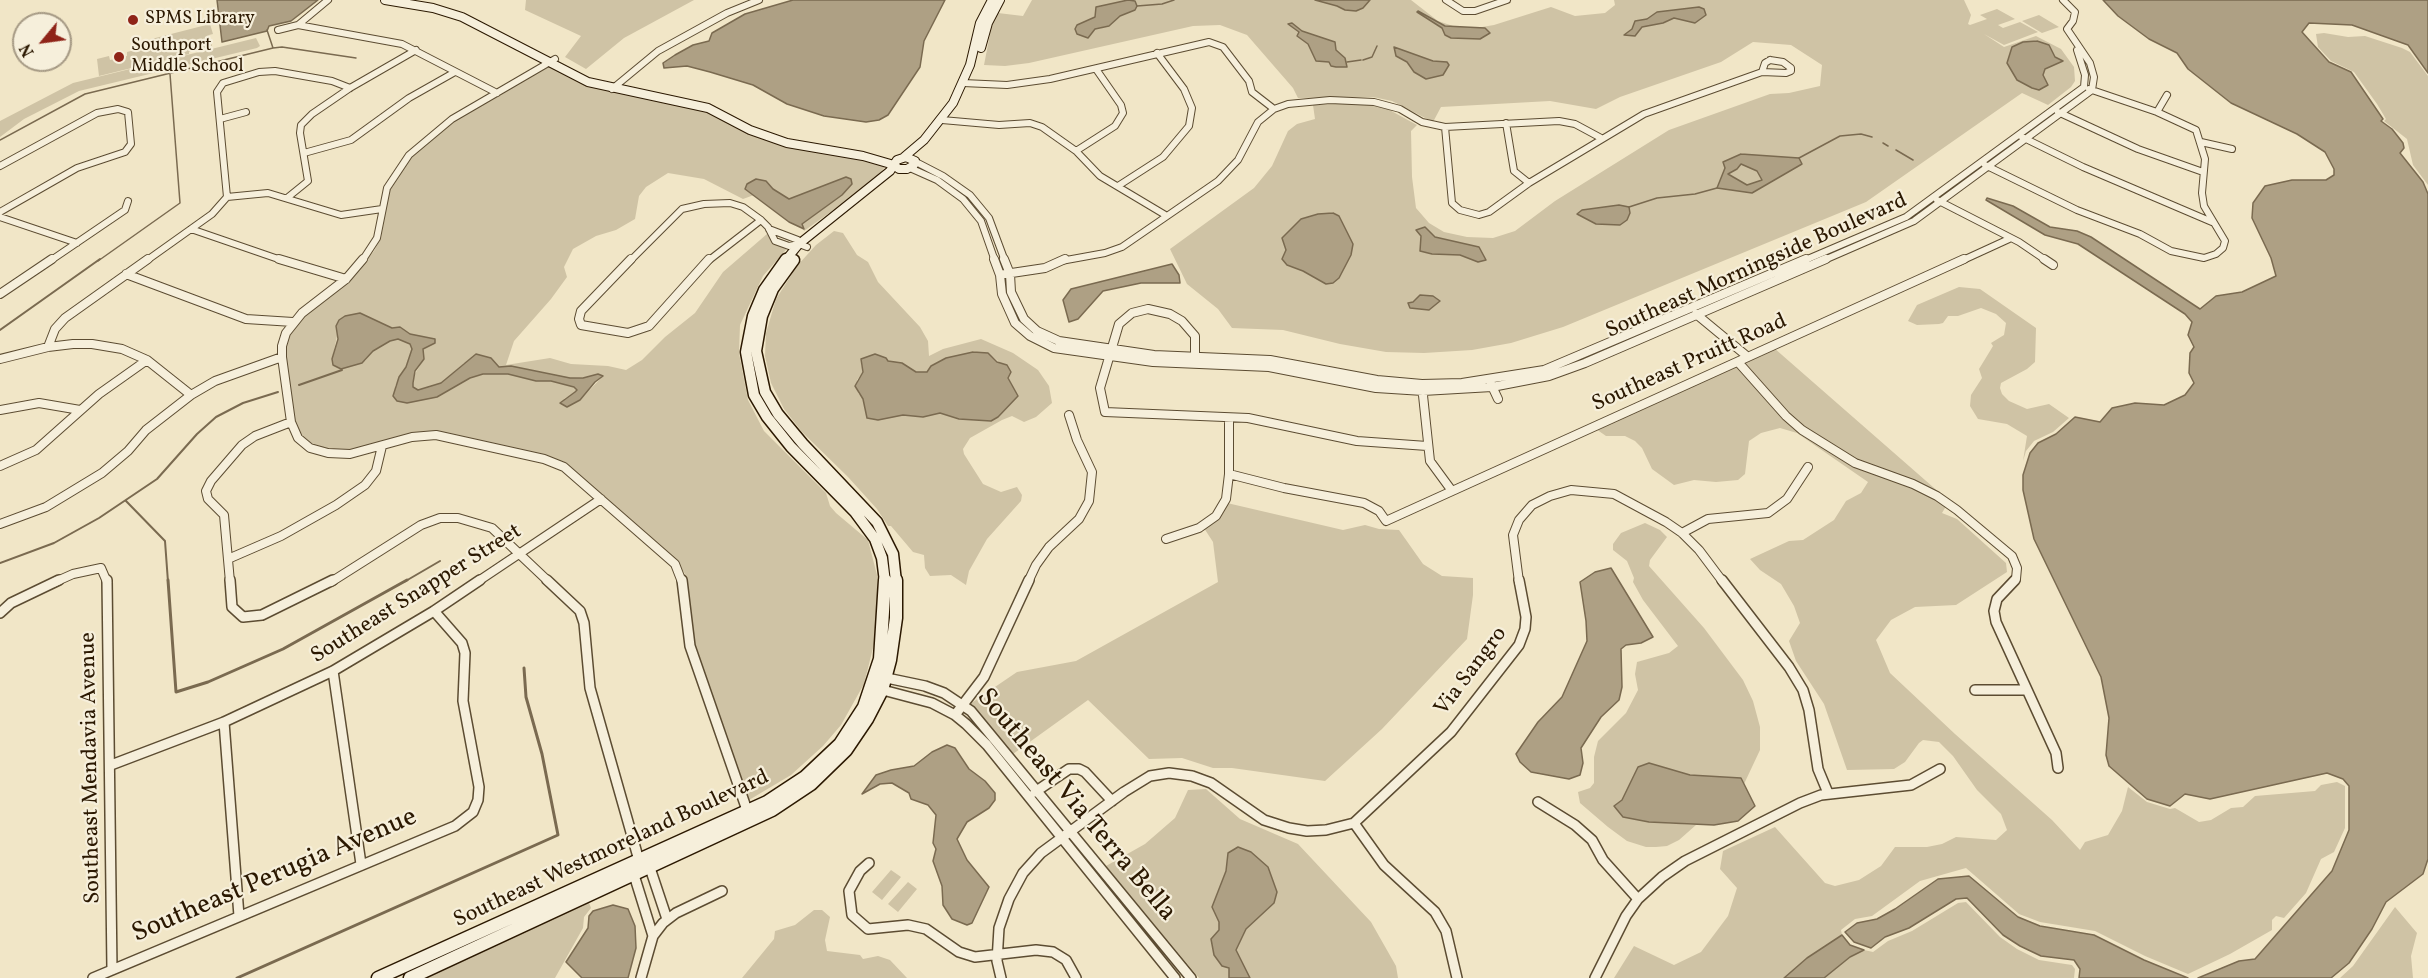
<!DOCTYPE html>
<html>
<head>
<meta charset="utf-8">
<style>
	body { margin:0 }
	#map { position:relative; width:2428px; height:978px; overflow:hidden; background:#f1e6c7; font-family:Vollkorn,serif }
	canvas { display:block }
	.north { position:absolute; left:12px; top:12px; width:60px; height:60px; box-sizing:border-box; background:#f6efdb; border:2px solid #a59984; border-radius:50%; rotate:241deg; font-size:16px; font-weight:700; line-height:24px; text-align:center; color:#2b1801 }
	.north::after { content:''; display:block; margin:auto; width:21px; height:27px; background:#8f2418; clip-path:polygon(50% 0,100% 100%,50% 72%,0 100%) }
</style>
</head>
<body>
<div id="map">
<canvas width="2428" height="978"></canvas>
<div class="north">N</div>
</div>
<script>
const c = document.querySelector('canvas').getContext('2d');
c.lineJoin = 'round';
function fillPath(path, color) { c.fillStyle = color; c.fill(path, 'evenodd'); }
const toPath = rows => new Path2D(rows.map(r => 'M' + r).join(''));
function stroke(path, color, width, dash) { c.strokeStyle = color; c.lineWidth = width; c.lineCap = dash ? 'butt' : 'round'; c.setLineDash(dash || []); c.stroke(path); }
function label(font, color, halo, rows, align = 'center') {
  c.font = font + ' Vollkorn,serif'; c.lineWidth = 4.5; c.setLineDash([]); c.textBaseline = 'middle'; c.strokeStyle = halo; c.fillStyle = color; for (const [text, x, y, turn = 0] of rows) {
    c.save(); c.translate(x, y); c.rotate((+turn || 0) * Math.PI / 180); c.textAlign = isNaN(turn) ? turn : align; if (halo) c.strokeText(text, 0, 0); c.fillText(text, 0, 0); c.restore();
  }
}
fillPath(toPath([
	[526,0,694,0,624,38,586,69,565,57,581,36,525,10],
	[1032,0,1411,0,1438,21,1453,26,1476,28,1494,25,1551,7,1575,16,1605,13,1615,5,1614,0,1964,0,1971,15,1968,24,1970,25,1987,19,1980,15,1997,9,2015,19,1998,25,2003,28,2020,22,2038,32,2004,45,1984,34,2004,47,2036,36,2061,49,2074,67,2075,81,2071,87,2048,105,2022,93,1866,202,1563,327,1511,343,1472,350,1424,353,1386,352,1340,344,1283,330,1232,328,1218,309,1187,284,1170,249,1254,188,1272,166,1288,131,1297,124,1315,119,1313,105,1358,103,1384,107,1417,125,1411,131,1412,177,1416,208,1429,223,1444,232,1467,237,1493,238,1515,231,1555,201,1669,130,1770,94,1789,93,1820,86,1822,65,1791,45,1753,42,1721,62,1620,97,1596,109,1550,101,1441,107,1433,122,1392,101,1373,97,1298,98,1293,88,1247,35,1220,25,1193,26,1029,63,1005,66,984,65,991,29,998,13,1023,16],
	[2039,15,2059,27,2042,33,2022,21],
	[210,24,213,34,209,35,212,46,189,52,189,54,99,76,97,59,109,56,110,60,127,56,127,52,135,50,136,43],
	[2324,33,2348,37,2365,36,2402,48,2410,52,2428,76,2428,185,2413,165,2407,139,2384,121,2386,119,2377,104,2354,72,2331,61,2318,47,2316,34],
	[256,38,260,46,257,48,79,91,24,119,0,137,0,121,73,83],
	[549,64,573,78,706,110,746,130,887,164,874,181,804,231,802,224,846,177,789,199,773,189,766,181,754,195,743,199,704,179,668,173,646,187,639,196,635,219,616,230,596,236,573,249,564,267,567,277,551,299,514,341,506,365,550,358,571,364,608,366,626,370,642,360,665,337,695,313,723,272,767,234,792,243,763,276,740,325,739,353,748,400,764,431,826,493,830,506,836,513,868,540,877,575,878,628,864,684,841,725,823,746,791,775,749,800,694,644,687,587,685,574,678,563,568,465,457,436,437,433,351,451,331,451,313,446,302,436,295,421,286,356,286,345,290,333,296,322,351,279,374,251,381,238,390,188,412,155,442,128],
	[360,313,392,328,400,327,410,334,430,338,435,343,423,349,424,359,413,377,413,388,418,390,441,383,464,363,499,367,511,366,570,378,603,376,580,400,567,407,564,399,575,392,577,390,574,387,551,381,531,380,508,374,483,374,470,378,437,397,407,403,397,401,395,386,406,367,412,349,410,344,398,339,390,341,373,351,365,361,332,359,338,332],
	[834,231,843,233,857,255,868,262,878,282,920,327,928,341,929,356,943,349,981,339,1013,353,1038,370,1049,386,1052,403,1036,417,1024,422,1012,416,1002,420,970,438,963,449,964,454,983,484,1001,492,1017,487,1022,495,1021,501,987,539,969,571,966,585,951,575,930,576,925,568,924,555,913,552,891,526,888,526,877,509,848,477,802,432,784,409,771,383,765,356,766,333,776,299,797,266,816,245],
	[973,352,988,353,1009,370,1009,381,1018,396,998,417,985,420,959,419,940,413,923,417,903,415,878,420,868,413,863,399,858,393,857,380,863,372,861,362,876,356,886,358,888,361,902,363,916,372,927,372,932,366,946,358],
	[1959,287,1980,289,2036,328,2035,362,2027,369,2001,383,2000,388,2002,394,2009,401,2027,409,2049,404,2069,418,2053,432,2034,441,2026,451,2023,461,2027,436,2007,424,1978,419,1970,406,1971,395,1982,378,1979,369,1990,351,1993,346,1991,343,2004,335,2006,323,1996,314,1981,308,1958,316,1948,316,1943,323,1939,324,1917,325,1908,321,1917,305],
	[1774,348,1949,501,1942,513,1957,519,2006,563,2007,572,1956,605,1915,607,1891,620,1876,640,1890,673,1955,734,2052,820,2080,850,2085,842,2108,835,2122,811,2128,787,2147,802,2170,809,2175,808,2199,822,2211,820,2231,808,2243,807,2255,796,2315,791,2321,785,2337,782,2345,786,2345,828,2334,852,2321,859,2306,893,2284,918,2276,916,2272,920,2272,930,2230,954,2188,974,2145,956,2095,931,2040,922,2019,914,1966,868,1920,881,1872,916,1855,919,1841,930,1842,935,1807,958,1784,978,1614,978,1634,946,1674,965,1701,952,1728,916,1737,888,1720,869,1723,851,1775,827,1825,883,1835,886,1859,880,1881,866,1895,847,1927,847,1942,844,1956,837,1996,840,2007,830,2001,814,1977,790,1953,756,1939,742,1923,740,1919,743,1905,762,1894,769,1847,770,1824,704,1796,661,1789,641,1800,623,1794,606,1781,584,1760,570,1750,559,1789,541,1803,540,1834,520,1846,501,1861,493,1868,482,1797,433,1780,428,1761,433,1749,441,1745,474,1738,480,1716,482,1694,480,1674,485,1652,469,1642,448,1635,441,1625,436,1606,436,1596,429],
	[1227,503,1343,530,1365,525,1379,529,1399,530,1423,564,1442,576,1473,578,1473,595,1467,639,1382,729,1325,781,1232,768,1213,768,1182,758,1149,759,1088,700,1013,754,970,704,1017,672,1076,661,1218,582,1213,542,1204,528],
	[1645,523,1660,530,1667,537,1650,560,1649,566,1704,628,1743,680,1753,701,1760,727,1760,750,1744,784,1741,778,1690,775,1638,767,1622,800,1615,806,1623,817,1649,822,1696,825,1679,840,1667,846,1656,847,1646,847,1627,841,1608,827,1580,803,1578,792,1590,788,1594,783,1594,757,1598,741,1626,713,1638,690,1635,674,1637,662,1669,653,1678,646,1643,600,1633,582,1634,578,1627,561,1613,550,1613,544,1621,533],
	[1206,789,1240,819,1298,844,1371,922,1396,966,1398,978,1250,978,1236,950,1246,929,1274,903,1228,853,1226,871,1212,907,1219,922,1219,930,1211,939,1214,955,1222,966,1229,968,1229,978,1199,978,1106,866,1145,844,1175,818,1188,790],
	[891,870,901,877,882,900,872,892],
	[908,882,917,889,898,912,888,904],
	[588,900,591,908,584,917,583,928,555,978,421,978],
	[1966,902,2000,937,2017,949,2039,960,2072,965,2075,969,2074,978,1824,978,1850,957,1864,950,1873,952,1888,941,1912,931,1958,903],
	[2395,907,2417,933,2411,956,2413,978,2340,978,2353,966],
	[814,910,822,910,830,917,825,940,827,951,860,955,863,959,878,956,890,960,907,978,742,978,774,939,775,931,795,925]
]), '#cfc3a5');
const water = toPath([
	[217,0,318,0,291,21,269,26,267,31,222,42,217,0],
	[793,0,945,0,924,41,920,67,888,115,879,120,866,122,824,116,787,104,753,85,710,72,687,66,664,68,663,63,675,55,693,45,709,41,712,33,745,14,793,0],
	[1128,0,1135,1,1137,6,1135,10,1120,16,1109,26,1095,29,1088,38,1077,34,1075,29,1077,25,1095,17,1096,7,1128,0],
	[1315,0,1370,0,1363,8,1356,11,1345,10,1337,6,1315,0],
	[2103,0,2428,0,2428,73,2408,45,2352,25,2309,23,2302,32,2329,62,2351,72,2383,119,2381,121,2392,129,2403,143,2404,148,2400,153,2423,182,2428,194,2428,859,2423,874,2386,902,2372,929,2349,963,2331,978,2198,978,2239,961,2255,959,2332,871,2349,830,2349,786,2343,779,2327,773,2210,799,2185,794,2170,806,2147,799,2109,766,2106,755,2109,718,2101,677,2034,539,2023,490,2023,475,2030,453,2038,443,2056,434,2075,417,2100,422,2112,408,2135,403,2164,405,2185,395,2194,383,2189,373,2190,353,2194,347,2188,335,2192,322,2185,314,2078,244,2045,235,1986,200,1987,198,2013,206,2050,227,2077,231,2091,237,2200,309,2216,296,2242,292,2276,276,2271,258,2252,218,2253,203,2265,186,2292,180,2326,180,2334,175,2334,169,2325,152,2297,134,2231,103,2188,69,2177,53,2149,39,2118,16,2103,0],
	[1699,7,1704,9,1706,15,1695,23,1674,18,1663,23,1642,27,1635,36,1624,35,1632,29,1635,21,1647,19,1657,12,1699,7],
	[1418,11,1445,26,1485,28,1490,33,1480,39,1451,38,1445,35,1442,28,1417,12,1418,11],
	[1292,23,1302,31,1335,42,1336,50,1345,58,1347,67,1336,67,1331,66,1329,62,1316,61,1308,44,1297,36,1299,32,1288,24,1292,23],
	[2037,41,2049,45,2055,57,2063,61,2045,69,2043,75,2048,85,2039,90,2032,88,2017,80,2007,63,2012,47,2023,42,2037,41],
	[1394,47,1433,61,1447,62,1449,65,1443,75,1426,79,1414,72,1407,62,1396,56,1394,47],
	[1741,154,1799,158,1802,164,1752,193,1717,188,1725,168,1723,162,1741,154],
	[1741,164,1757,171,1762,180,1747,185,1728,174,1737,169,1741,164],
	[846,177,851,179,852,184,842,195,802,224,804,229,789,222,745,189,747,184,756,179,766,181,773,189,789,199,846,177],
	[1619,205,1629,207,1630,213,1627,220,1620,225,1596,224,1577,214,1582,210,1619,205],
	[1333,213,1339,216,1353,244,1351,255,1339,278,1333,283,1326,284,1303,271,1287,265,1282,259,1286,250,1282,238,1301,219,1318,214,1333,213],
	[1425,227,1435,237,1479,247,1486,260,1478,262,1460,255,1432,254,1420,251,1421,236,1416,230,1425,227],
	[1172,264,1179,275,1180,283,1141,283,1103,291,1078,319,1069,322,1063,300,1071,289,1172,264],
	[1420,295,1433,296,1440,301,1429,310,1410,308,1408,303,1413,302,1420,295],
	[360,313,392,328,400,327,410,334,435,339,435,343,423,349,424,359,415,371,413,383,413,387,418,390,441,383,476,354,491,358,499,367,511,366,570,378,583,378,598,374,603,376,595,382,580,400,567,407,560,403,575,392,577,390,574,387,551,381,536,381,508,374,483,374,470,378,437,397,407,403,397,401,393,396,399,377,406,367,412,349,410,344,398,339,390,341,373,351,362,363,341,369,333,365,332,359,338,339,336,326,339,320,345,316,360,313],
	[973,352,988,353,997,362,1007,365,1011,372,1008,378,1018,396,998,417,991,421,959,419,940,413,923,417,903,415,878,420,867,418,863,399,855,386,863,372,861,359,875,354,886,358,888,361,902,363,916,372,927,372,931,366,946,358,973,352],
	[1611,568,1653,637,1641,643,1626,645,1621,649,1622,687,1619,700,1601,717,1581,748,1583,763,1580,775,1569,779,1531,772,1520,762,1516,754,1538,722,1562,697,1587,641,1586,621,1580,582,1595,572,1611,568],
	[947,745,955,748,969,769,985,781,995,793,995,800,989,808,967,822,957,839,967,860,989,887,972,923,967,925,952,919,943,905,942,886,933,861,936,849,933,843,936,815,928,805,911,799,909,793,892,783,880,784,862,794,876,775,891,770,914,766,932,752,947,745],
	[1649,763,1690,775,1741,778,1755,806,1738,821,1714,825,1649,822,1623,817,1614,806,1622,800,1638,767,1649,763],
	[1238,847,1251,852,1268,867,1277,892,1274,903,1246,929,1236,950,1250,978,1229,978,1229,968,1222,966,1214,955,1211,939,1219,930,1219,922,1212,907,1226,871,1228,853,1238,847],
	[1969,876,2018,917,2040,926,2094,935,2144,960,2188,978,2079,978,2080,969,2074,960,2041,956,2020,946,2003,935,1967,898,1956,899,1909,928,1885,937,1871,948,1854,942,1845,932,1857,923,1877,919,1895,909,1938,879,1969,876],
	[613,905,628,909,635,926,636,948,628,978,582,978,566,962,588,928,589,916,593,911,613,905],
	[1842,935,1850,945,1864,950,1850,957,1824,978,1784,978,1807,958,1842,935]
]);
fillPath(water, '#aea084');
stroke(water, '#7a6a50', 1.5);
stroke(toPath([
	[1137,6,1162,4,1174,0],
	[267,30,273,48],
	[1363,60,1372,57,1377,46],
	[1347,62,1361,60],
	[0,140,85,94,273,48,282,47,356,58],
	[1883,143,1888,146],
	[1896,150,1913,160],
	[1799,158,1840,136,1861,134,1872,137],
	[1629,207,1657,198,1695,194,1717,188],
	[98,261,180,203,170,74]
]), '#7a6a50', 1.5);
stroke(toPath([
	[0,330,100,259],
	[299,385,342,370],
	[126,501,165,541,168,582],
	[0,563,54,543,99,518,157,479,197,434,216,417,243,403,278,392],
	[404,582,440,561]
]), '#7a6a50', 2);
stroke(toPath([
	[168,580,176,692,208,682,283,649,407,580],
	[237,978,558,835,542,754,526,697,524,668]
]), '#7a6a50', 3);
const streetFar2 = toPath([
	[1446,0,1463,11,1475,11,1507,0],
	[298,25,328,0],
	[278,30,298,25,402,44,497,93],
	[1770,60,1783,62,1791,68,1791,71,1786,73,1762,72,1765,63,1770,60],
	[963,83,1007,85,1050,79,1209,42,1223,47,1249,81,1252,92,1274,109],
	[612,89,658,51,727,13,759,0],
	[2058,112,2138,149,2203,172],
	[2157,112,2167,95],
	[220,119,246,112],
	[942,120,999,125,1030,123,1042,127,1076,151,1100,176,1167,216],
	[1506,123,1514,171,1529,183],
	[1445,127,1452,203,1460,210,1479,215,1489,212,1529,183,1644,114,1762,72],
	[2022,137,2083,167,2212,222],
	[2201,142,2232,149],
	[1076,151,1115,126,1123,113,1121,105,1096,69],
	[304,153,351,140,409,98,455,72],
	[916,162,943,176,970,195,989,218,1005,261],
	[1985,165,2077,210,2140,234,2171,251,2204,258,2216,254,2223,248,2225,241,2204,206,2202,193,2205,159,2196,130,2157,112,2089,89],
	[0,166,97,113,118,109,128,112,131,144,125,152,77,168,0,212],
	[910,168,937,180,963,199,981,221,995,261],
	[1118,186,1163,157,1189,126,1192,108,1184,89,1157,53],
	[227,197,268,193,341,215,382,209],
	[287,198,308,181,300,133,301,125,312,114,350,88,416,50],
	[1937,200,2019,242,2047,261],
	[0,217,77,243],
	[761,220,768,227,775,241,789,246,799,244,807,247],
	[191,229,284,261],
	[769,229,798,240,799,244],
	[50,261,125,210,128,201],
	[146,261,212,214,227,197,217,92,223,83,259,72,275,71,332,81,350,88],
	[362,261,377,238,387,188,409,155,452,119,555,59],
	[630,261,682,209,704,204,730,203,743,207,761,220],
	[708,261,761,220],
	[1061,261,1105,253,1122,247,1218,181,1238,160,1258,122,1274,109,1288,104,1330,100,1374,102,1400,109,1422,122,1445,127,1559,121,1575,124,1601,138],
	[1803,261,1906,217,2084,87,2085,75,2077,50],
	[1822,261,1914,221,2092,90,2094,77,2090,63,2067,29,2073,21,2075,12,2063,0],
	[1961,261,2009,239]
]);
const streetFar1 = toPath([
	[279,259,346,279],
	[363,259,346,279,302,313,286,333,282,346,282,357,291,422,298,438,310,448,328,453,350,454,412,437,436,435,544,459,564,467,675,564,682,582],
	[631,259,581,311,579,319,581,325,628,333,649,326,709,259],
	[994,259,1000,275,1002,294,1015,323,1030,336,1054,348,1153,362,1269,367,1376,388,1423,391,1492,387,1549,376,1585,363,1826,259],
	[1004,259,1010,274,1011,292,1024,319,1037,331,1059,341,1154,355,1270,360,1377,380,1422,384,1462,383,1544,370,1806,259],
	[2044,259,2053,265],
	[126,274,246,319,293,322],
	[1005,274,1045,268,1065,259],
	[0,294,52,259],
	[1696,314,1748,357],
	[48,347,55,329,65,318,148,259],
	[0,359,48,347,73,344,92,344,122,349,147,360,191,395],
	[1195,359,1195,336,1182,321,1170,314,1148,309,1132,313,1119,324,1100,388,1105,412,1248,418,1357,441,1427,446],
	[1738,362,1786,416,1802,430,1855,463,1913,484,1937,496,1957,510,2012,556,2017,568,2016,579,2013,582],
	[1491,384,1498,399],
	[1422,386,1430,461,1452,491],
	[0,410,39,403,80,410],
	[0,466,36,450,99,394,147,360],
	[1229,474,1284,488,1364,503,1379,511,1386,521,1964,259],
	[0,524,46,507,102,473,128,451,146,430,191,395,215,381,282,357],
	[1682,533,1708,519,1768,513,1787,499,1808,467],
	[1166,539,1199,528,1216,516,1226,499,1229,474,1229,418],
	[228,559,281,536,336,505,365,485,376,471,382,446],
	[55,582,73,574,101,568,107,582],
	[230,582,224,515,208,499,206,491,211,481,242,445,255,436,291,422],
	[331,582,421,525,440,518,458,518,492,528,549,582],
	[477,582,601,499],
	[1028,582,1036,565,1049,547,1079,519,1089,501,1092,472,1077,440,1069,415],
	[1519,582,1513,535,1519,520,1532,505,1550,496,1571,490,1614,494,1666,522,1682,533,1699,550,1723,582]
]);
const street = toPath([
	[107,580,112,970],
	[230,580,232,607,243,617,262,615,333,580],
	[547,580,580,611,584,623,590,688,640,864],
	[682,580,690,646,748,813],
	[1722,580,1789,667,1803,690,1809,710,1818,769,1828,793],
	[2015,580,1997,599,1994,611,1996,622,2056,753,2058,768],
	[0,613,11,603,59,580],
	[333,671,361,864],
	[882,677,925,686,944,693,971,711,1191,978],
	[879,689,932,703,955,715,966,724,987,745,1175,978],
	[1975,690,2026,690],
	[955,715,984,677,1029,580],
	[224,722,239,916],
	[111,765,224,722,333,671,434,611,480,580],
	[1035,792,1069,769,1079,769,1085,772,1112,801],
	[1538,802,1575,825,1592,840,1603,860,1638,899],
	[1354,823,1384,865,1435,912,1446,931,1457,978],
	[869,863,860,871,849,891,852,915,868,929,908,925,926,929,959,952,975,957,1036,950,1053,952,1066,960,1076,978],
	[650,868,667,919],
	[634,875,653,936,641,978],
	[653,936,663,923,676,913,722,891],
	[93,978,455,826,473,812,478,800,479,787,463,701,465,653,462,643,434,611],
	[1001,978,997,961,999,928,1009,899,1023,873,1041,853,1124,792,1150,776,1169,773,1192,776,1211,783,1264,820,1289,828,1307,831,1326,830,1354,823,1451,732,1519,645,1525,629,1526,617,1519,580],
	[1595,978,1626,916,1638,899,1662,877,1685,861,1800,803,1821,795,1911,785,1940,769]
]);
const secondaryFar2 = toPath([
	[385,0,433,8,462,17,588,82,708,108,750,130,787,143,863,156,894,165],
	[981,48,988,23,1000,0],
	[904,157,924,140,953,103,970,65,980,23,992,0],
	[785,261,799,244,890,171,897,160,906,157,915,161,914,165,907,169,899,169,895,166]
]);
const secondaryFar1 = toPath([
	[786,259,764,290,753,316,746,352,754,395,767,417,791,447,855,512,875,539,882,558,885,582],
	[794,260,773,289,762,316,756,351,765,392,778,414,803,444,877,522,893,554,896,582]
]);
const secondary = toPath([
	[378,978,767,802,805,777,840,744,864,707,880,659,885,580],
	[410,978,772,810,811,784,846,750,867,719,882,690,890,660,896,618,896,580]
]);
stroke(streetFar2, '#5c4c32', 8);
stroke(streetFar1, '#5c4c32', 10);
stroke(street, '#5c4c32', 12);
stroke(secondaryFar2, '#2b1801', 10);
stroke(secondaryFar1, '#2b1801', 13);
stroke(secondary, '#2b1801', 15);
stroke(streetFar2, '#f6efdb', 6);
stroke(streetFar1, '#f6efdb', 8);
stroke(street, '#f6efdb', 9);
stroke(secondaryFar2, '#f6efdb', 8);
stroke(secondaryFar1, '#f6efdb', 10);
stroke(secondary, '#f6efdb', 12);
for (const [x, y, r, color] of [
	[133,20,6,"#8f2418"],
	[119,57,6,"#8f2418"]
]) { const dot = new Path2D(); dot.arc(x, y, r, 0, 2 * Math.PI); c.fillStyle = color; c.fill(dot); stroke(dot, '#f6efdb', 2); }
label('18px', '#2b1801', '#f6efdb', [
	["SPMS Library",145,20],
	["Southport",131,47],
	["Middle School",131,68]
], 'left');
label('22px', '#2b1801', '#f6efdb', [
	["Southeast Morningside Boulevard",1757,267,-24],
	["Southeast Pruitt Road",1690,364,-24],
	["Southeast Snapper Street",417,595,-32],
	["Via Sangro",1472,672,-53],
	["Southeast Mendavia Avenue",92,768,-91],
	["Southeast Westmoreland Boulevard",612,850,-25]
]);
label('27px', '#2b1801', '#f6efdb', [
	["Southeast Via Terra Bella",1075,806,50],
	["Southeast Perugia Avenue",275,877,-23]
]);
</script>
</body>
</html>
